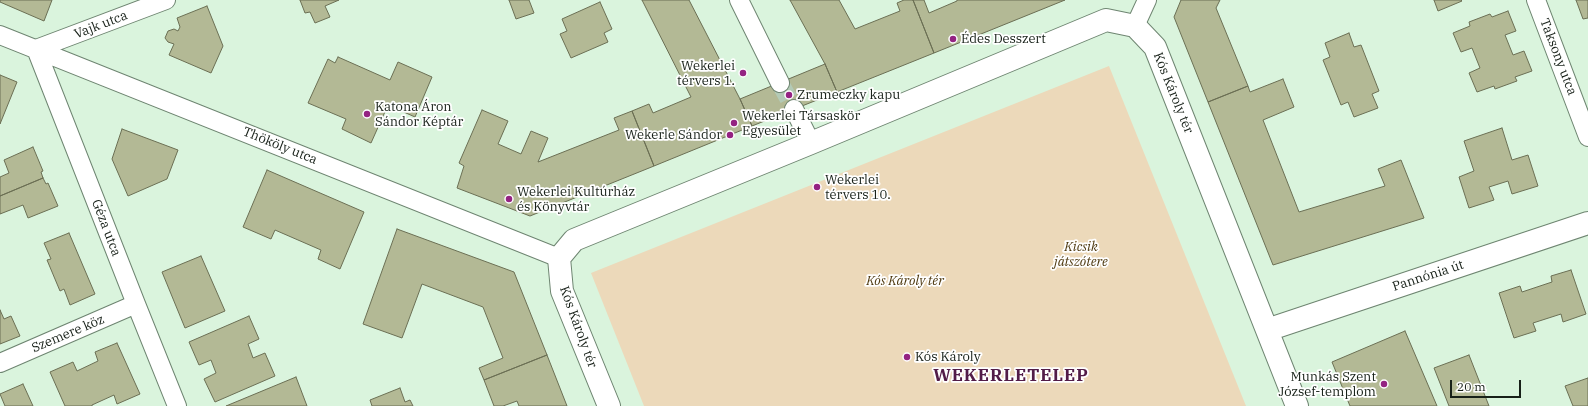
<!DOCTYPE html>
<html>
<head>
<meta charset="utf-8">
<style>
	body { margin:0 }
	#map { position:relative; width:1588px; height:406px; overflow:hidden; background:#daf4dd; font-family:"IBM Plex Serif",serif }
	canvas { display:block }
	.scale { position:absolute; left:1450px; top:380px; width:71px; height:18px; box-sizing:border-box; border:2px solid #172018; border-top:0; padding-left:5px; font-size:12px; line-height:14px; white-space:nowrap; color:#172018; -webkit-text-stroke:3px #fff; paint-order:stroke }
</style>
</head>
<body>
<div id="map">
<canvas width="1588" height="406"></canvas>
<div class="scale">20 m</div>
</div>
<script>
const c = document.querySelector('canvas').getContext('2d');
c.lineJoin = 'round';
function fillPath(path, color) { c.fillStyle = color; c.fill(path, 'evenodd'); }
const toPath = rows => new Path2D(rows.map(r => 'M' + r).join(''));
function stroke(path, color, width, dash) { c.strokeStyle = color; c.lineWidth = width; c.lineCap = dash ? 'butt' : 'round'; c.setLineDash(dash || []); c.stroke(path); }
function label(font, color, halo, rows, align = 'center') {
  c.font = font + ' "IBM Plex Serif",serif'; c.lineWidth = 3.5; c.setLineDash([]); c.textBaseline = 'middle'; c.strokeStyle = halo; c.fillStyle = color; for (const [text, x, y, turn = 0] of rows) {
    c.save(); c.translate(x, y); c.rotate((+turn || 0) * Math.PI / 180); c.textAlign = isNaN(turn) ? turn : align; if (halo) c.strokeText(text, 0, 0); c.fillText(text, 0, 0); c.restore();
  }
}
fillPath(toPath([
	[1109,66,1246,406,644,406,591,273]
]), '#ecd9ba');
const building = toPath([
	[0,0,52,0,44,21,0,2,0,0],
	[300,0,339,0,325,6,330,17,315,23,310,12,305,13,300,0],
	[509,0,529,0,534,13,516,19,509,0],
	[642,0,689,0,740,99,752,126,654,166,632,111,649,104,653,113,691,97,642,0],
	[790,0,839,0,855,29,900,11,897,3,904,0,913,0,934,53,837,92,825,64,790,0],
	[913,0,924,0,929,13,957,1,957,0,1065,0,934,53,913,0],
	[1181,0,1220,0,1216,8,1248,86,1208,102,1174,17,1181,0],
	[1434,0,1461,0,1462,1,1438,11,1434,0],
	[1576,0,1588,0,1588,18,1583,19,1576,0],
	[600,2,612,29,604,33,608,42,571,58,560,34,567,31,562,19,600,2],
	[207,6,223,46,211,73,169,55,174,44,168,42,165,38,168,31,174,29,178,31,180,27,177,18,207,6],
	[1508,11,1516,31,1505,35,1513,55,1524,51,1532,71,1515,77,1517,81,1495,89,1494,86,1477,92,1469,73,1480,68,1472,48,1461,52,1453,33,1470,26,1469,22,1490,14,1492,17,1508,11],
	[1349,33,1354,47,1361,45,1379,91,1372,94,1378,108,1354,117,1348,102,1341,105,1323,60,1330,57,1325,43,1349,33],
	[338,57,390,80,398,62,432,77,415,117,388,105,371,143,342,129,346,119,308,103,328,59,335,63,338,57],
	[825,64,837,92,752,126,740,99,825,64],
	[0,75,17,82,0,124,0,75],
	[1283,79,1294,107,1263,120,1299,212,1385,186,1378,169,1401,160,1424,218,1273,265,1208,102,1248,86,1250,92,1283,79],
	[482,110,508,121,498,144,521,154,531,131,548,138,538,162,619,130,614,118,632,111,654,166,530,216,457,188,464,166,459,163,482,110],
	[1502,128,1512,160,1528,155,1538,186,1512,194,1508,181,1489,187,1494,200,1469,208,1459,177,1474,171,1464,141,1502,128],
	[122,129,178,150,167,179,128,196,112,159,122,129],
	[33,147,43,171,41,172,43,178,0,196,0,177,9,173,4,160,33,147],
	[267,170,364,212,340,269,318,259,321,250,275,230,271,239,243,227,267,170],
	[43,178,46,184,48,183,58,206,28,218,23,205,0,214,0,196,43,178],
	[397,229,514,272,547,355,484,380,479,368,503,358,483,307,422,284,402,338,363,324,397,229],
	[69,233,95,294,70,305,64,289,60,291,47,260,51,259,44,243,69,233],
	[201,256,225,311,185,328,162,272,201,256],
	[1571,270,1586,314,1563,322,1561,314,1533,323,1536,331,1514,338,1499,293,1520,286,1522,292,1552,282,1551,276,1571,270],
	[0,310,4,319,11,316,20,336,0,344,0,310],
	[249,316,259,339,248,344,253,358,265,353,275,376,215,402,204,379,216,373,211,360,199,365,189,342,249,316],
	[1405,331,1437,406,1350,406,1332,362,1405,331],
	[117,343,140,394,117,404,114,395,92,405,92,406,65,406,50,372,73,362,77,371,98,361,95,352,117,343],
	[547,355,567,406,519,406,517,401,503,406,494,406,484,380,547,355],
	[1469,355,1489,406,1449,406,1434,368,1469,355],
	[296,377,307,406,226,406,296,377],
	[1588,378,1588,406,1573,406,1565,386,1588,378],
	[23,384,33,406,5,406,0,394,23,384],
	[400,388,405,402,410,400,413,406,372,406,370,400,400,388]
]);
fillPath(building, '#b3b995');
stroke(building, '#6b6f54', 1);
stroke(toPath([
	[780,83,794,109]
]), '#b3cab6', 18, [18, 9]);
const minor = toPath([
	[739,0,780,83],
	[1536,0,1588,137],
	[1135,26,1147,0],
	[0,35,559,258],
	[36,49,136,304,177,406],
	[36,49,166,0],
	[794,109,811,143],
	[0,363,136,304]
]);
const tertiary = toPath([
	[1267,330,1588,223],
	[609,406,562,291,559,258,574,240,811,143,1106,20,1135,26,1155,47,1297,406]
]);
stroke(minor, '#6e8571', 20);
stroke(tertiary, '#6e8571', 24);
stroke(minor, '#fff', 18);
stroke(tertiary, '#fff', 22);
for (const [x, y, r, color] of [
	[953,39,4,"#942382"],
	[743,73,4,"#942382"],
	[789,95,4,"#942382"],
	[367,114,4,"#942382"],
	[734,123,4,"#942382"],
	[730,135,4,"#942382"],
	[817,187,4,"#942382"],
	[509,199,4,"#942382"],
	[907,357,4,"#942382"],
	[1384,384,4,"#942382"]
]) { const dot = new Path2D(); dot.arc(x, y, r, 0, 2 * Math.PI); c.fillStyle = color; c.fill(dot); stroke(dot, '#fff', 1.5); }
label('13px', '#172018', '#fff', [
	["Vajk utca",101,25,-21],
	["Taksony utca",1558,57,69],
	["Kós Károly tér",1173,93,68],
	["Thököly utca",280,146,22],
	["Géza utca",106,228,69],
	["Pannónia út",1428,276,-18],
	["Kós Károly tér",578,327,70],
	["Szemere köz",68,334,-23]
]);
label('13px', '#172018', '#fff', [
	["Édes Desszert",961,39],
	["Wekerlei",735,66,"right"],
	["térvers 1.",735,81,"right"],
	["Zrumeczky kapu",797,95],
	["Katona Áron",375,107],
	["Sándor Képtár",375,122],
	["Wekerlei Társaskör",742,116],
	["Egyesület",742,131],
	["Wekerle Sándor",722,135,"right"],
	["Wekerlei",825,180],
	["térvers 10.",825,195],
	["Wekerlei Kultúrház",517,192],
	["és Könyvtár",517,207],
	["Kós Károly",915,357],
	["Munkás Szent",1376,377,"right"],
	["József-templom",1376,392,"right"]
], 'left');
label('italic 13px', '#4c370d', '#fff', [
	["Kicsik",1081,247],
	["játszótere",1081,262],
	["Kós Károly tér",905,281]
]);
c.letterSpacing = '1px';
label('bold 17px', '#521c48', '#fff', [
	["WEKERLETELEP",1011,376]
]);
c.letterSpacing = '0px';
</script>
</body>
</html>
